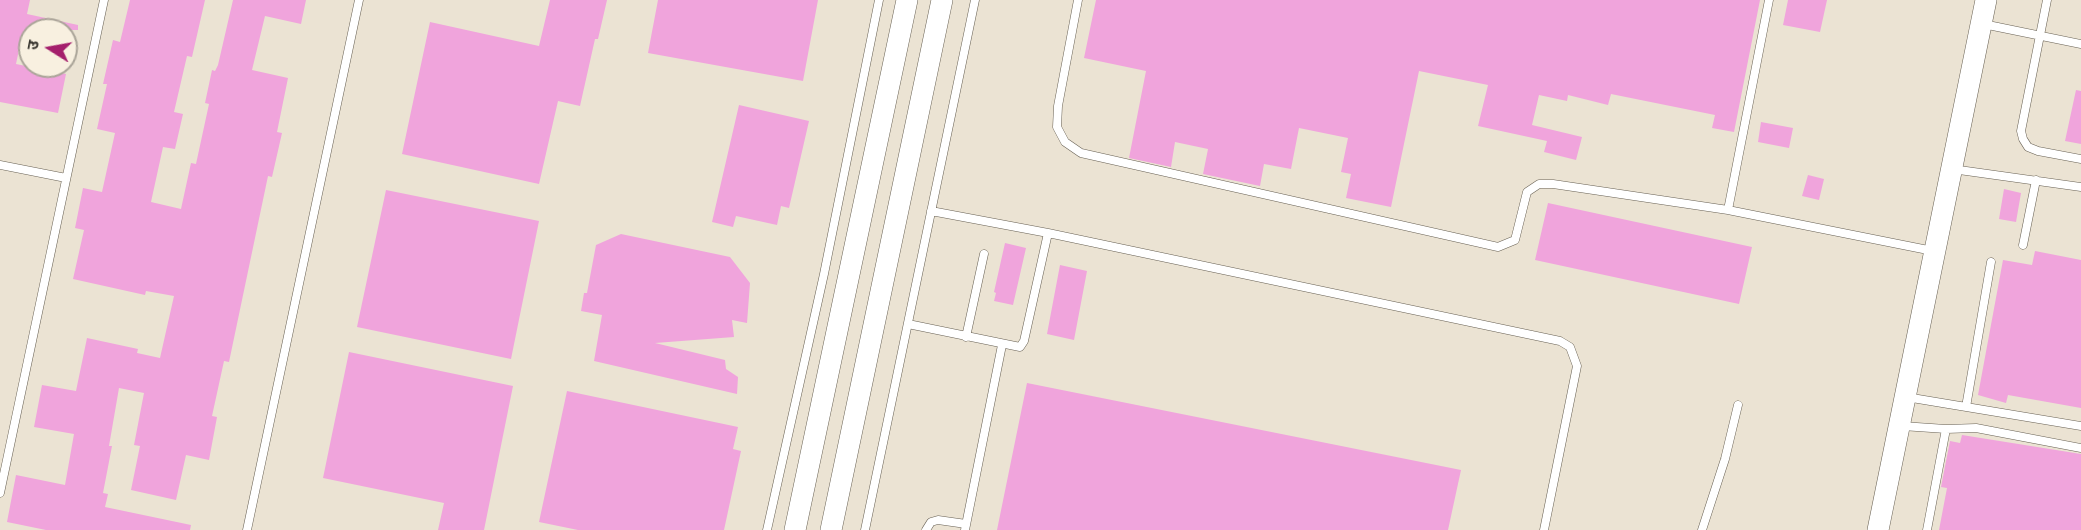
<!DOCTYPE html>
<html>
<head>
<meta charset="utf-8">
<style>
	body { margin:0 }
	#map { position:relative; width:2081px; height:530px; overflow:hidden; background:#ebe3d3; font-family:Lora,"Noto Sans Devanagari",serif }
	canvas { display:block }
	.north { position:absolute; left:18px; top:18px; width:60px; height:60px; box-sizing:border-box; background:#f8f0e0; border:2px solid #aba599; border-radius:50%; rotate:281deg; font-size:16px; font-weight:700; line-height:24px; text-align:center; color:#37342e }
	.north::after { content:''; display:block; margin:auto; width:21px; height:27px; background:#a41f6c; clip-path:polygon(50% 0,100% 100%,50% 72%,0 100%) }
</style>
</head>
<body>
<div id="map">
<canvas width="2081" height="530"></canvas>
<div class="north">उ</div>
</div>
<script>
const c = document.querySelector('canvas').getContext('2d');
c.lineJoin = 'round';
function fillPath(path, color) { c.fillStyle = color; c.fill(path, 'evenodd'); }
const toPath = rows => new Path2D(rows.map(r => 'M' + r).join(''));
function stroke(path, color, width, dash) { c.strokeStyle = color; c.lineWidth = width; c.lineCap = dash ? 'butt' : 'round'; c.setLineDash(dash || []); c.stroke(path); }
fillPath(toPath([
	[0,0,30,0,27,14,78,25,78,30,30,30,30,37,22,35,16,64,66,74,58,113,0,102],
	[130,0,205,0,192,57,187,56,174,112,183,114,175,149,163,147,151,202,181,209,191,163,196,164,209,104,205,103,212,70,215,71,218,65,233,0,306,0,301,24,265,16,252,70,288,78,277,132,282,133,272,177,268,176,229,362,224,361,212,416,217,417,209,460,186,455,176,500,131,490,140,446,134,445,144,393,119,388,109,446,112,446,103,493,108,494,105,507,191,525,190,530,46,530,7,522,16,475,65,485,74,434,34,427,42,385,76,391,87,338,138,349,137,353,160,358,174,296,146,291,145,295,73,279,84,230,75,228,83,188,102,192,115,133,97,129,107,84,103,84,113,40,120,42],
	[550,0,607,0,598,39,595,39,580,106,558,101,539,184,402,154,430,22,539,46],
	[658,0,818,0,803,81,648,53],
	[1096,0,1760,0,1734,132,1712,128,1715,115,1611,94,1608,105,1568,95,1567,101,1539,95,1532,125,1582,137,1576,160,1544,152,1547,141,1478,126,1488,85,1419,71,1391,207,1346,198,1351,174,1341,172,1348,138,1299,128,1291,169,1264,164,1260,186,1203,174,1208,149,1175,142,1171,167,1129,158,1146,71,1084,58],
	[1788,0,1827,0,1820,32,1783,25],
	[2076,90,2081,91,2081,144,2065,141],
	[739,105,809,121,789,208,781,206,777,225,736,216,733,227,712,222],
	[1761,122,1793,128,1789,148,1758,142],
	[1808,175,1824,179,1819,200,1802,196],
	[2004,189,2021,193,2016,222,1999,219],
	[386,190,539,221,511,359,357,327],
	[1548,203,1752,247,1739,304,1535,260],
	[621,234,730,257,750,283,747,323,732,320,734,337,655,343,725,360,726,369,738,377,737,394,594,361,602,315,581,311,584,293,587,293,596,245],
	[1005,243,1026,248,1013,305,994,301,996,293,994,292],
	[2035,251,2081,260,2081,408,2008,395,2006,403,1978,395,2003,260,2032,265],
	[1060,265,1087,271,1074,340,1047,334],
	[349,352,513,386,484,530,438,530,444,503,323,478],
	[1027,383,1461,470,1448,530,997,530],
	[567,391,738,427,733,449,741,451,724,530,578,530,539,522],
	[1962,435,2081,454,2081,530,1939,530,1947,488,1941,487,1950,441,1960,443]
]), '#f0a4dc');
const lane = toPath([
	[1078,0,1058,106,1057,127,1065,142,1081,153,1498,247,1515,240,1527,192,1539,184,1553,184,1728,210,1933,251],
	[2047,0,2021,131,2023,139,2028,147,2038,151,2081,159],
	[1983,24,2081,44],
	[0,165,66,178],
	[1952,169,2081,187],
	[1728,210,1769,0],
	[931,211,1048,233],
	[2023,245,2036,180],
	[908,324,1020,347,1024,341,1048,233,1560,341,1570,347,1577,366,1544,530],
	[966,337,984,254],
	[1906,397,2081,426],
	[1966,407,1991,262],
	[1902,426,1946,429,1976,428,2081,448],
	[0,493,104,0],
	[247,530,359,0],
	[767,530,824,274,879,0],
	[865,530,975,0],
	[926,530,931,522,938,520,966,524],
	[965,530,1002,345],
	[1702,530,1725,459,1738,405],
	[1927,530,1946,429]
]);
const secondary = toPath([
	[795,530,907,0],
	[831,530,942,0],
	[1878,530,1986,0]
]);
stroke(lane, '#686154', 9);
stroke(secondary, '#686154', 22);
stroke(lane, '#fff', 8);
stroke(secondary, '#fff', 21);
</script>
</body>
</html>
